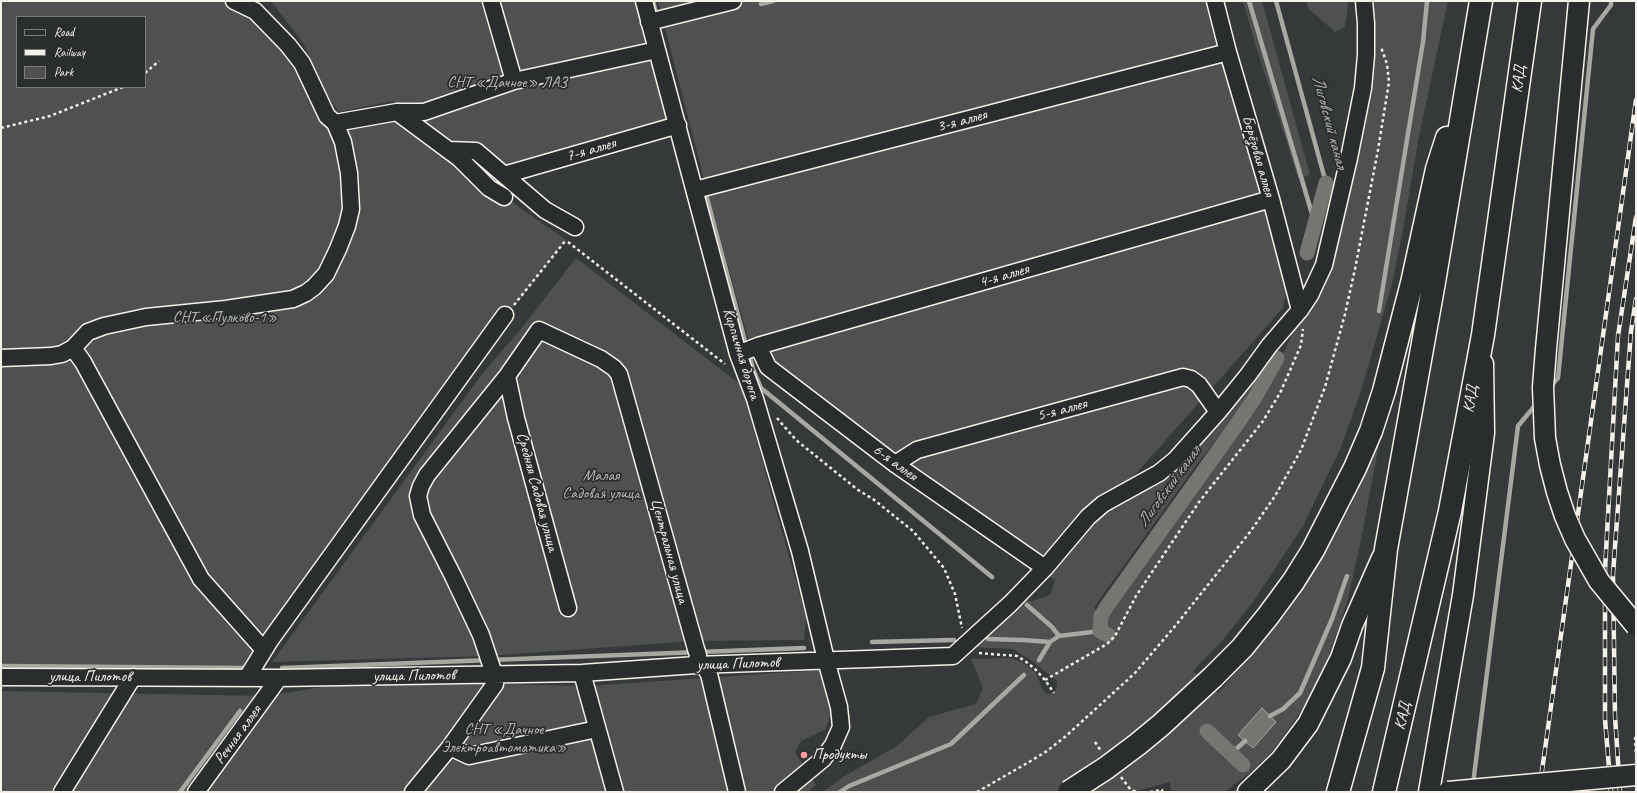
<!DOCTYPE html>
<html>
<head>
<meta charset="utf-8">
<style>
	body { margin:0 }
	#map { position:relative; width:1637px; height:793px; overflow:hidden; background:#363939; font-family:Caveat,sans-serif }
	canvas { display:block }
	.frame { position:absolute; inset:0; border:2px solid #f4f1e8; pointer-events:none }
	.legend { position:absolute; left:16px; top:16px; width:130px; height:72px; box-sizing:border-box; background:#2a2d2e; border:1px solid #7b7b78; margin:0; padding:5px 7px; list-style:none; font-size:12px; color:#f4f1e8 }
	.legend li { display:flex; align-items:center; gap:8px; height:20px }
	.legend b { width:20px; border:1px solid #7b7b78 }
</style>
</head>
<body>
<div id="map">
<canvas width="1637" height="793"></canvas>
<div class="frame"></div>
<ul class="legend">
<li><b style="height:5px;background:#2a2d2e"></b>Road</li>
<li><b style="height:5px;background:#f4f1e8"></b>Railway</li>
<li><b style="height:11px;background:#4e514f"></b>Park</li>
</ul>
</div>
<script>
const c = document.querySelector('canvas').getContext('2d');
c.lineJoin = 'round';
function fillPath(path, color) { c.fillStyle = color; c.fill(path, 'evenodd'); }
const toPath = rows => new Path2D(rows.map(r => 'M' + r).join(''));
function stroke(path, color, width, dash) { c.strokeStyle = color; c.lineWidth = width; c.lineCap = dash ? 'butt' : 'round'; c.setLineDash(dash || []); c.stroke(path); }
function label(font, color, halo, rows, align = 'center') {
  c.font = font + ' Caveat,sans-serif'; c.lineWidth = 3.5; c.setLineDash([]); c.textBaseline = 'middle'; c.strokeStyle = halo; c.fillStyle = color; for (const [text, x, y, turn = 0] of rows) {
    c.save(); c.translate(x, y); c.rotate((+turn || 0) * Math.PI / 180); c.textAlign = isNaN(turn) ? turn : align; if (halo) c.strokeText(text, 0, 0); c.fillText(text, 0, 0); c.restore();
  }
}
fillPath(toPath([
	[1,1,250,1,288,45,327,116,397,112,482,181,566,240,518,302,505,315,249,670,1,669],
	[17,17,145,17,145,87,17,87],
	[271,1,635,1,668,122,484,176,420,120,393,101,339,112,329,98,303,43],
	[658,1,1209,1,1286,292,1283,308,1132,478,1100,497,1082,511,1039,563,891,469,760,371,751,349,706,187],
	[1243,1,1262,1,1310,175,1298,178,1254,40],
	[1306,1,1347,1,1348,6,1345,27,1335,32,1308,8],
	[1373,1,1448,1,1418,141,1404,224,1392,284,1361,391,1341,447,1303,526,1253,602,1222,641,1193,671,1218,693,1285,615,1323,555,1352,503,1378,440,1380,439,1361,540,1348,599,1328,659,1312,694,1282,739,1267,757,1247,775,1226,791,1218,792,1171,792,1170,782,1133,792,823,792,843,777,897,746,929,717,976,704,983,688,971,659,1010,658,1022,662,1036,673,1043,690,1048,694,1054,693,1057,686,1057,681,1029,659,1013,649,969,647,1022,601,1033,601,1050,595,1055,580,1045,574,1091,520,1131,494,1266,358,1255,382,1231,422,1197,464,1094,607,1101,620,1262,398,1297,324,1319,297,1329,274,1374,65,1375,27],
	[576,258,741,385,806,617,804,640,694,641,487,656,272,662,482,374,520,330],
	[821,670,832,708,826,729,801,741,795,752,816,785,808,792,1,792,1,691,265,696,335,685,495,684,587,686]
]), '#4e514f');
const water = toPath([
	[1262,708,1276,722,1253,748,1238,735,1262,708]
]);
fillPath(water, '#757572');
stroke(water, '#a8a7a1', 1);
stroke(toPath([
	[653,1,657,17],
	[1249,1,1315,224],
	[1276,1,1326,183],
	[761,4,773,1],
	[707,198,746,345],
	[1379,311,1423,42,1427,1],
	[750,357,753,369,761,388,992,577],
	[1550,387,1558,378,1593,29,1611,5,1611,1],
	[1027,605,1052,627,1059,636],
	[988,639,1023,640,1050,642],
	[872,642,954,640],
	[1039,660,1050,642,1059,636,1100,631],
	[1,666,245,668],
	[282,668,804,648],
	[1270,716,1283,709,1300,693,1332,619,1347,576],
	[1231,754,1245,741],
	[1473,784,1518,426,1538,402],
	[180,792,240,711],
	[840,792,849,786,951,744,1024,675]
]), '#a8a7a1', 4.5);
stroke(toPath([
	[1307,253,1326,183],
	[1108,635,1100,631,1101,616,1107,606,1235,427,1254,399,1277,358],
	[1207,731,1243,765]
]), '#757572', 15);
const minor = toPath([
	[234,1,255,11,288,45,302,63,327,116,335,123,397,112,424,112,514,81,657,50],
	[491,1,514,81],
	[644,1,738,354,755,399,800,551,826,660,839,707,841,727,833,745,823,759,783,792],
	[1215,1,1228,52,1271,199,1300,310],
	[649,22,733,1],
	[397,112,459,158,489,188,504,197],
	[448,150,476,151,545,210,575,227],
	[504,175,678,125],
	[695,190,1228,52],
	[758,346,768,367,895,464,1045,568],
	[73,348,83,362,201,579,264,650],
	[738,354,758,346,1271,199],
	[1,358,51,356,62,354,73,348,88,332,104,326,146,317,226,309,293,299,306,293,314,287,326,274,338,249,347,226,351,209,349,173,343,142,335,123],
	[507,376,516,418,568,608],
	[895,464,917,450,1183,377,1191,379,1199,385,1218,412],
	[703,665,709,674,737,792],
	[582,673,615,792],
	[248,676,271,639,505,315],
	[1,677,279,678,582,673,696,665,953,656,1010,604,1045,568,1088,517,1103,504,1159,473,1175,460,1218,412,1248,375,1269,346,1300,310,1310,295,1324,265,1349,158,1363,88,1366,55,1366,23,1364,1],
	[450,747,469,756,597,729],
	[62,792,133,677],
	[196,792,279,678],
	[413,792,450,747,495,684,494,674,481,635,453,576,422,515,418,496,421,486,427,475,507,376,539,330,601,359,614,368,619,374,696,649,698,655,696,665]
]);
const major = toPath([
	[1248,792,1281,760,1308,724,1341,658,1352,626,1382,558],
	[1429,792,1463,595,1484,433,1483,364]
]);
const highway = toPath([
	[1213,677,1242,648,1268,616,1293,582,1313,550,1355,468,1371,431,1384,391,1412,283,1437,169,1447,138],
	[1338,792,1373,668,1386,549,1434,282,1481,1],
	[1384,792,1450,511,1483,335,1530,1]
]);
stroke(minor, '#f4f1e8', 19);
stroke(major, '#f4f1e8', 23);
stroke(highway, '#f4f1e8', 25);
stroke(toPath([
	[145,73,159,61],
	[1,128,50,116,123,87],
	[568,242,725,364],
	[514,305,566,240],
	[777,418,796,440,858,490,873,499,913,531,944,568,955,594,962,628],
	[979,653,1017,656,1025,661,1035,669,1045,680,1054,693],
	[1045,680,1107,644,1115,636,1136,596,1199,502,1263,421,1280,393,1301,345,1303,329],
	[1636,738,1635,738,1636,756],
	[1095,742,1101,751],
	[1121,777,1130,789,1136,792],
	[977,792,1029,762,1047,751,1066,736,1135,673,1176,625,1250,532,1275,496,1301,450,1325,387,1345,314,1355,269,1378,150,1389,82,1387,64,1381,47],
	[1150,792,1162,790,1162,792]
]), '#f4f1e8', 2.5, [3, 3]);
stroke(minor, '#2a2d2e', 16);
stroke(major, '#2a2d2e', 20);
stroke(highway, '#2a2d2e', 22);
const rail = toPath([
	[1539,792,1636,100],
	[1611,792,1605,719,1605,570,1618,336,1636,217],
	[1620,792,1615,716,1613,574,1631,331,1636,299]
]);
stroke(rail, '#f4f1e8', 4.5);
stroke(rail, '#2a2d2e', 3, [9]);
const majorBridge = toPath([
	[1579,1,1546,349,1543,387,1545,438,1550,465,1557,492,1565,516,1575,539,1599,581,1636,626],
	[1448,792,1636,775]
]);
const highwayBridge = toPath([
	[1069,792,1106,768,1138,744,1161,725,1213,677]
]);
stroke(majorBridge, '#f4f1e8', 23, []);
stroke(highwayBridge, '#f4f1e8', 25, []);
stroke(majorBridge, '#2a2d2e', 20);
stroke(highwayBridge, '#2a2d2e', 22);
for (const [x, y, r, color] of [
	[804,755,4,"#ff9aa2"]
]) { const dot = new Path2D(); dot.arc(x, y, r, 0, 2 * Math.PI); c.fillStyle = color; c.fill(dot); stroke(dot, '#2a2d2e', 1.5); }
label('16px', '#f4f1e8', '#2a2d2e', [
	["КАД",1519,79,-82],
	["3-я аллея",962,121,-15],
	["7-я аллея",591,150,-16],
	["Берёзовая аллея",1258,156,74],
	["4-я аллея",1004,276,-16],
	["Кирпичная дорога",741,354,73],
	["КАД",1471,399,-80],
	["5-я аллея",1062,410,-15],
	["6-я аллея",895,463,36],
	["Средняя Садовая улица",537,492,75],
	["Центральная улица",669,551,75],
	["улица Пилотов",738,664,-2],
	["улица Пилотов",414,676,-1],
	["улица Пилотов",90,677],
	["КАД",1403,716,-76],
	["Речная аллея",238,735,-54]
]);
label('16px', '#bab9b2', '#2a2d2e', [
	["СНТ «Дачное» ЛАЗ",507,83],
	["СНТ «Пулково-1»",225,318],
	["Малая",601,476],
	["Садовая улица",601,494],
	["СНТ «Дачное",504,730],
	["Электроавтоматика»",504,748]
]);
label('16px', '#f4f1e8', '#2a2d2e', [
	["Продукты",812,755]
], 'left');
label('italic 17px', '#b4b3ad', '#2a2d2e', [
	["Лиговский канал",1329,122,75],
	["Лиговский канал",1169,487,-54]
]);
</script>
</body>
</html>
